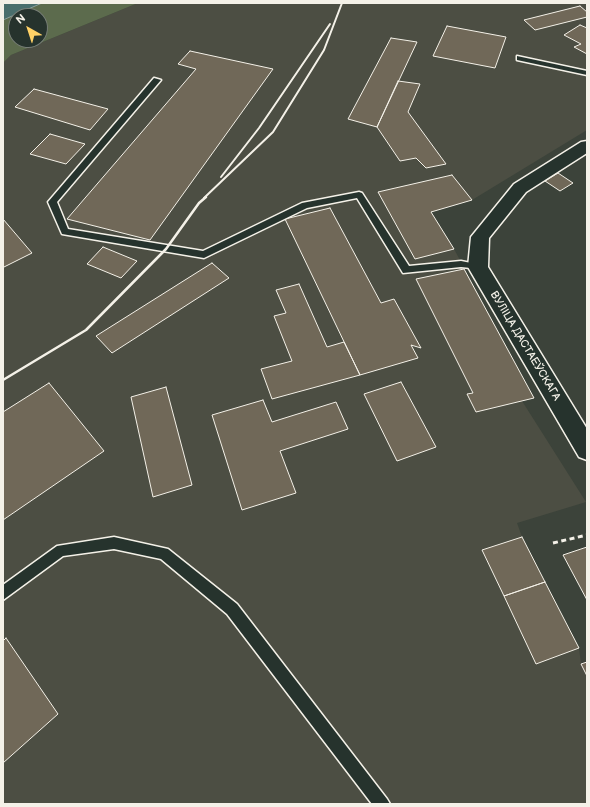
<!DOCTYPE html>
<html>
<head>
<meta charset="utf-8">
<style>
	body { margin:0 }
	#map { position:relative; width:590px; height:807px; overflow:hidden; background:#3c433a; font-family:"Balsamiq Sans",sans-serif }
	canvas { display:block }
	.frame { position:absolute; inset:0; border:4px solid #f4f1e8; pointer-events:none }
	.north { position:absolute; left:8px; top:8px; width:40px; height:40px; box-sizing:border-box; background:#26332d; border:1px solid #787f78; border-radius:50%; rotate:321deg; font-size:11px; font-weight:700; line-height:16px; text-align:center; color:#f4f1e8 }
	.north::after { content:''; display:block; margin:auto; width:14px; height:18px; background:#ffd166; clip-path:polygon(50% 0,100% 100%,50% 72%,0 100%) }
</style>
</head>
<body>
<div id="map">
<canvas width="590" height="807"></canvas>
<div class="frame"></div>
<div class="north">N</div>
</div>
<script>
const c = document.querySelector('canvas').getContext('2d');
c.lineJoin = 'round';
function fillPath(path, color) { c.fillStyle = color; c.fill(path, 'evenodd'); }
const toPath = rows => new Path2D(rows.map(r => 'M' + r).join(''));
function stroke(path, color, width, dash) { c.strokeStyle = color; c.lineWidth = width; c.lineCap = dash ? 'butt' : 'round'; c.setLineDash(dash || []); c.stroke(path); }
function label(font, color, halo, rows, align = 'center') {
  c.font = font + ' "Balsamiq Sans",sans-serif'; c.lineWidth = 4; c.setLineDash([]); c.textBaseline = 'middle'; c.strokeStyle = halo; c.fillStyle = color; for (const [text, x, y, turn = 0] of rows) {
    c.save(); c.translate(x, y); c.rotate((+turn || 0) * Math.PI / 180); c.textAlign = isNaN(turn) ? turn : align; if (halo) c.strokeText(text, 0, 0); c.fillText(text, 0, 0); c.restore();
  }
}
fillPath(toPath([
	[138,3,587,3,587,130,472,200,431,212,454,249,534,398,522,401,586,502,517,523,522,537,579,648,581,664,587,662,587,804,3,804,3,63,11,55]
]), '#4c4e43');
fillPath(toPath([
	[42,3,138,3,11,55,3,63,3,20],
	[16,16,40,16,40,40,16,40]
]), '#5c6b4d');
const water = toPath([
	[3,3,42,3,3,20,3,3]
]);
fillPath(water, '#496e6c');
stroke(water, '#8da29e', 1);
const building = toPath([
	[580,6,587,12,587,17,535,30,524,20,580,6],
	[580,25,587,28,587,54,574,47,581,44,564,35,580,25],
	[447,26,506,37,495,68,433,56,447,26],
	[391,38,417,42,377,127,348,119,391,38],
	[190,51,273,69,150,240,67,219,196,69,178,64,190,51],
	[398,81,420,84,408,112,446,164,426,168,416,158,400,161,377,127,398,81],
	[34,89,108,109,90,130,15,107,34,89],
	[50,134,85,144,66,164,30,154,50,134],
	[558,173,573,183,560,191,545,181,558,173],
	[452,175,472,200,431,212,454,249,415,259,378,192,452,175],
	[330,208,381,303,394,299,421,348,411,345,418,358,360,375,285,219,330,208],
	[3,219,32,253,4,267,3,266,3,219],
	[103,247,137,261,121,278,87,264,103,247],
	[212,263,229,278,112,353,96,336,212,263],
	[464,269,534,398,476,412,467,394,473,393,416,279,464,269],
	[299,284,327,347,344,342,360,375,272,399,261,369,292,361,274,316,286,313,276,290,299,284],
	[401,382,436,447,397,461,364,394,401,382],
	[49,383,104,451,3,520,3,412,49,383],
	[166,387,192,485,153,497,131,397,166,387],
	[263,400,272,422,336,402,348,429,280,451,296,493,242,510,212,415,263,400],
	[522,537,545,582,504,596,482,550,522,537],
	[587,547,587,600,563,555,587,547],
	[545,582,579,648,536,664,504,596,545,582],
	[6,638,58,714,3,763,3,641,6,638],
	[587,662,587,676,581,664,587,662]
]);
fillPath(building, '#706858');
stroke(building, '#f4f1e8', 1);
const service = toPath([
	[517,56,587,71,587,75,517,60,517,56],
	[154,78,161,80,57,202,68,229,203,251,302,203,359,192,362,193,409,266,461,261,481,265,483,267,481,269,461,267,403,273,357,198,307,208,204,258,62,234,48,202,154,78],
	[114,537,168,549,237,604,387,799,390,804,372,804,227,614,161,559,114,549,63,556,3,600,3,585,57,546,114,537]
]);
const minor = toPath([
	[587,141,587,153,526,192,489,238,488,267,587,429,587,460,579,457,468,267,471,237,514,184,581,142,587,141]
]);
stroke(service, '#f4f1e8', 3);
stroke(minor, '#f4f1e8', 3);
stroke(toPath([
	[553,543,587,535]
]), '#f4f1e8', 3, [5, 3.5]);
fillPath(service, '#26332d');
fillPath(minor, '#26332d');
stroke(toPath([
	[221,177,259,128,330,24],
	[204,198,273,132,324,50,342,3]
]), '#f4f1e8', 2);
stroke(toPath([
	[3,380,86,330,166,249,199,203,206,197]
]), '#f4f1e8', 2.5);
label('11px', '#f4f1e8', '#26332d', [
	["ВУЛІЦА ДАСТАЕЎСКАГА",525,346,59]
]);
</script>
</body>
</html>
